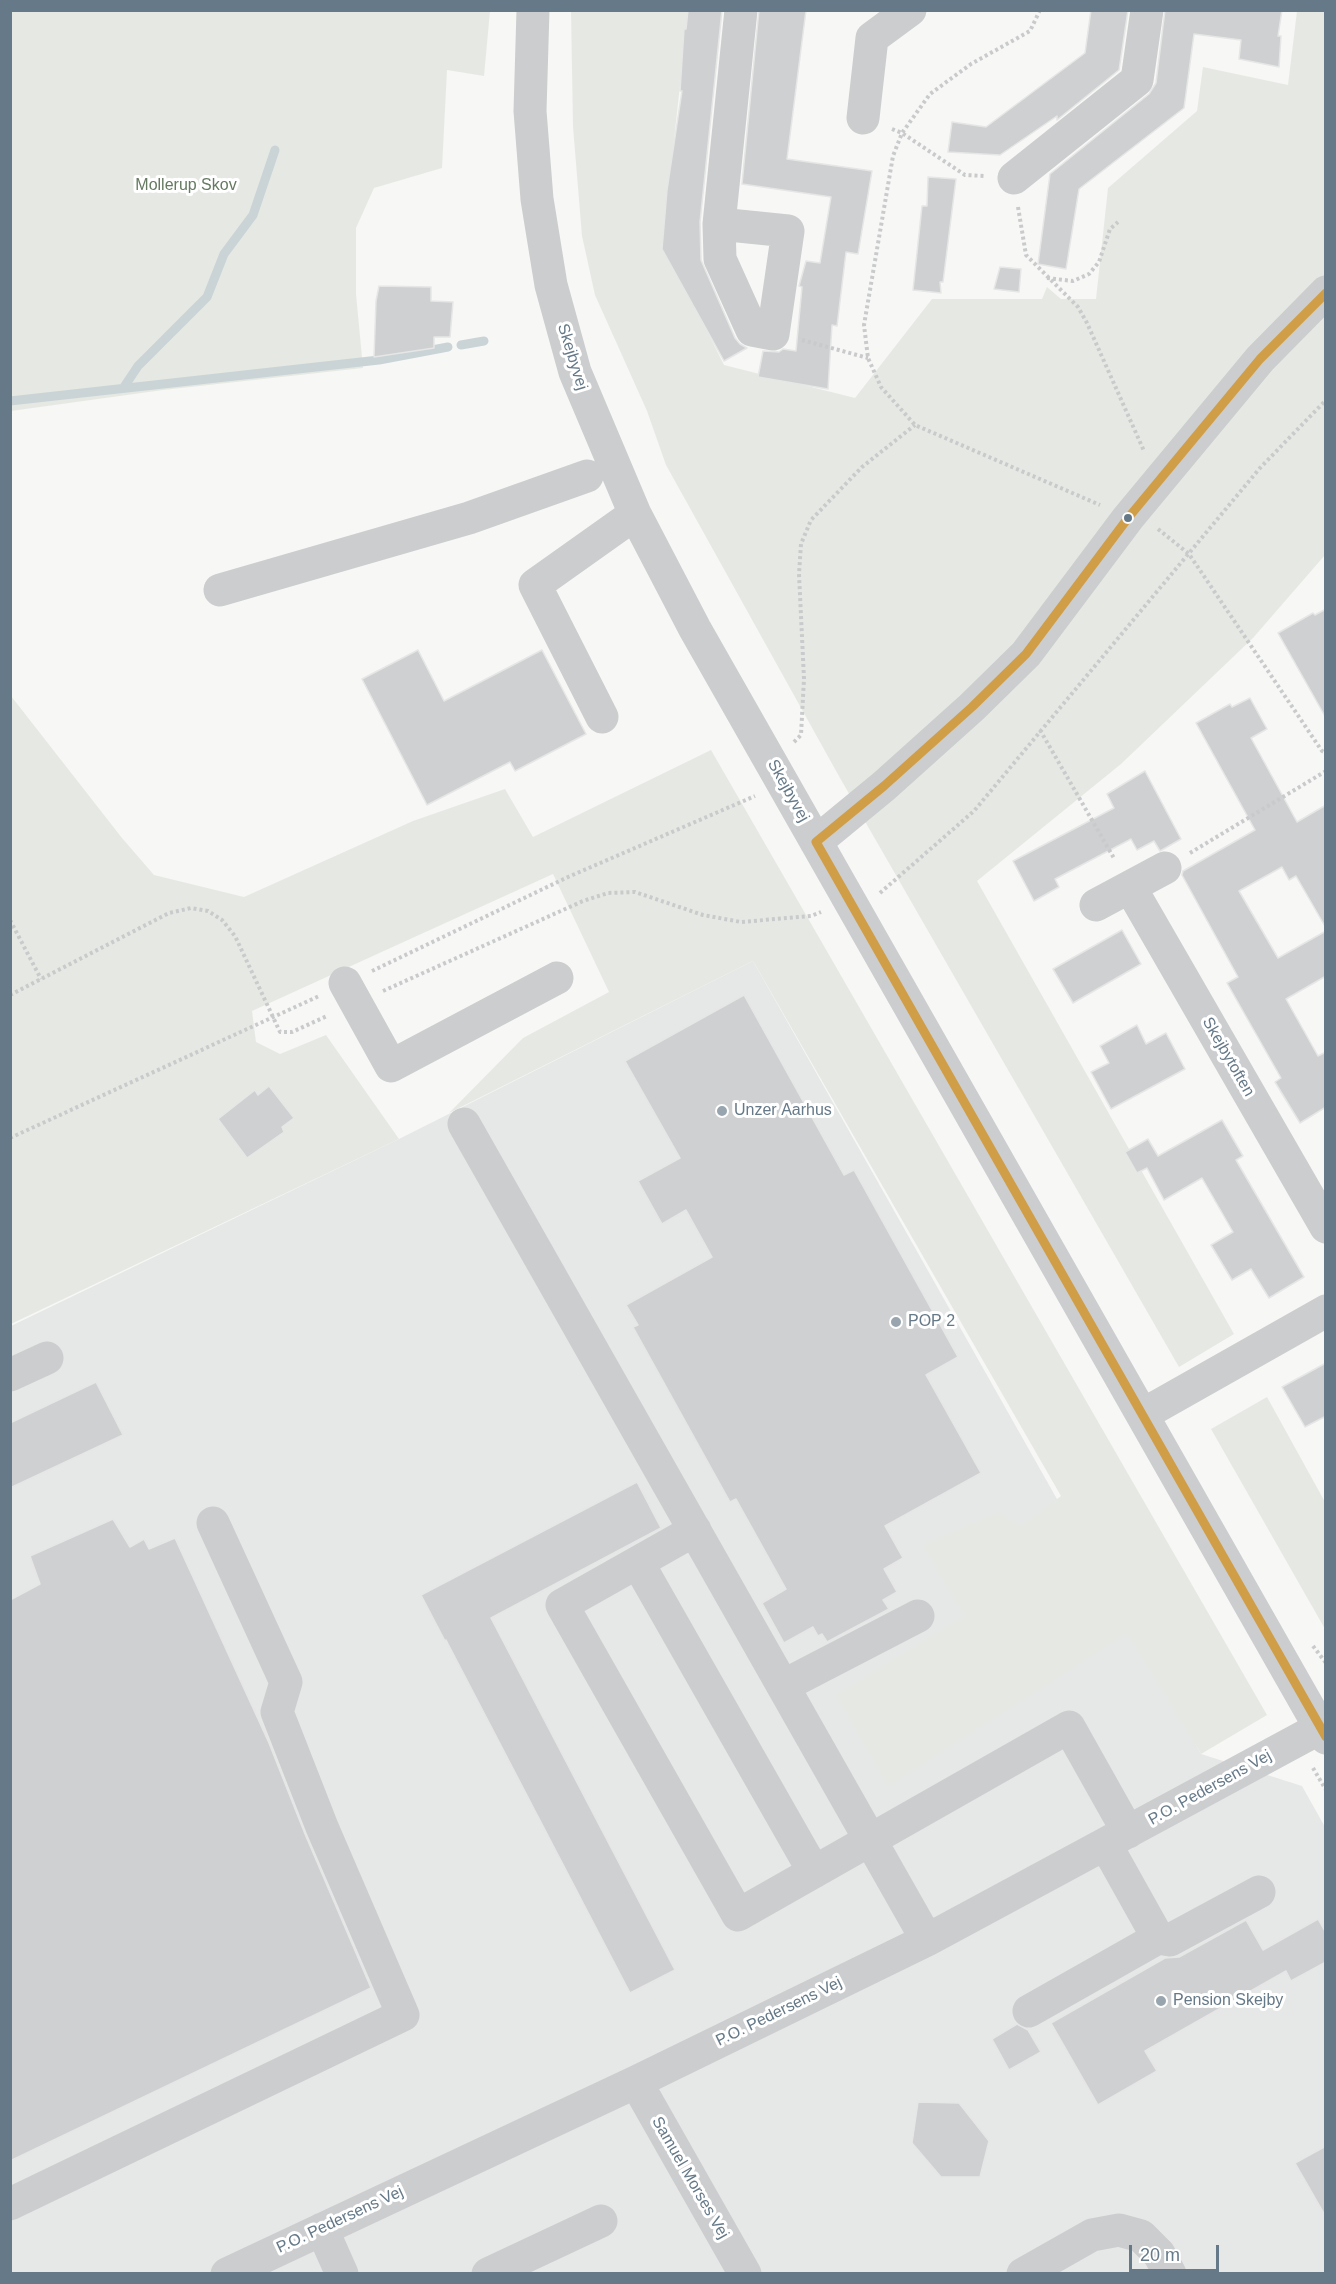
<!DOCTYPE html>
<html>
<head>
<meta charset="utf-8">
<style>
	body { margin:0 }
	#map { position:relative; width:1336px; height:2284px; overflow:hidden; background:#f7f7f6; font-family:Arial,sans-serif }
	canvas { display:block }
	.frame { position:absolute; inset:0; border:12px solid #657988; pointer-events:none }
	.scale { position:absolute; left:1129px; top:2245px; width:90px; height:27px; box-sizing:border-box; border:3px solid #657988; border-top:0; padding-left:8px; font-size:18px; line-height:21px; white-space:nowrap; color:#657988; -webkit-text-stroke:4px #fff; paint-order:stroke }
</style>
</head>
<body>
<div id="map">
<canvas width="1336" height="2284"></canvas>
<div class="frame"></div>
<div class="scale">20 m</div>
</div>
<script>
const c = document.querySelector('canvas').getContext('2d');
c.lineJoin = 'round';
function fillPath(path, color) { c.fillStyle = color; c.fill(path, 'evenodd'); }
const toPath = rows => new Path2D(rows.map(r => 'M' + r).join(''));
function stroke(path, color, width, dash) { c.strokeStyle = color; c.lineWidth = width; c.lineCap = dash ? 'butt' : 'round'; c.setLineDash(dash || []); c.stroke(path); }
function label(font, color, halo, rows, align = 'center') {
  c.font = font + ' Arial,sans-serif'; c.lineWidth = 6; c.setLineDash([]); c.textBaseline = 'middle'; c.strokeStyle = halo; c.fillStyle = color; for (const [text, x, y, turn = 0] of rows) {
    c.save(); c.translate(x, y); c.rotate((+turn || 0) * Math.PI / 180); c.textAlign = isNaN(turn) ? turn : align; if (halo) c.strokeText(text, 0, 0); c.fillText(text, 0, 0); c.restore();
  }
}
fillPath(toPath([
	[753,961,1201,1754,1302,1786,1325,1827,1325,2273,11,2274,11,1326,399,1139]
]), '#e6e7e7');
fillPath(toPath([
	[10,11,490,11,484,76,447,70,442,168,374,188,356,228,356,294,363,368,163,390,11,411],
	[571,11,688,11,663,242,724,365,855,398,932,299,1042,299,1047,287,1061,299,1096,299,1108,188,1197,111,1203,67,1288,85,1297,11,1325,11,1325,555,1253,638,1121,764,977,881,1234,1334,1179,1367,840,778,666,465,647,411,595,295,582,236,573,127],
	[11,696,122,838,154,875,244,897,413,821,505,789,533,837,711,750,1267,1715,1201,1754,1127,1633,888,1786,836,1695,964,1616,923,1545,999,1512,1021,1526,1061,1496,753,961,449,1113,523,1038,609,992,553,874,252,1011,256,1042,280,1054,326,1035,399,1139,11,1324],
	[1267,1397,1325,1502,1325,1629,1211,1429]
]), '#e6e9e3');
stroke(toPath([
	[461,345,484,341],
	[124,387,138,366,207,297,224,254,253,215,275,150],
	[10,401,379,360,448,347]
]), '#cad4d6', 9);
const building = toPath([
	[688,10,722,10,700,222,701,260,735,338,740,344,747,348,724,361,662,249,667,190,682,91,680,91,684,29,686,29,688,10],
	[759,10,806,10,787,159,872,171,858,254,846,252,837,326,832,325,828,389,758,377,763,351,779,352,783,349,796,351,802,287,799,286,806,261,820,263,831,197,742,184,759,10],
	[1091,10,1128,10,1119,70,1057,120,1057,116,1000,155,948,152,952,122,986,127,1085,53,1091,10],
	[1165,10,1282,10,1278,36,1281,36,1279,67,1239,59,1241,40,1194,34,1184,108,1079,189,1066,269,1038,264,1050,174,1149,94,1156,83,1165,10],
	[928,177,956,179,943,282,940,282,941,293,913,290,922,206,927,206,928,177],
	[1000,267,1021,269,1019,292,994,289,1000,267],
	[379,286,431,287,431,301,453,302,450,337,434,337,434,348,374,357,376,301,379,286],
	[1326,609,1326,718,1278,633,1313,613,1315,615,1326,609],
	[418,650,444,701,542,650,586,734,515,771,510,762,427,805,362,679,418,650],
	[1250,698,1267,729,1251,738,1297,822,1326,805,1326,928,1296,876,1289,880,1282,867,1239,891,1278,958,1326,931,1326,976,1286,999,1318,1056,1326,1052,1326,1107,1300,1123,1275,1082,1281,1078,1227,983,1238,977,1182,875,1183,871,1255,830,1196,723,1230,704,1232,707,1250,698],
	[1145,771,1181,839,1160,851,1154,841,1137,850,1131,839,1055,879,1059,887,1034,901,1013,861,1114,808,1107,794,1145,771],
	[1122,930,1141,964,1073,1003,1053,969,1122,930],
	[744,995,844,1175,854,1170,958,1357,926,1375,981,1473,885,1526,903,1558,884,1569,897,1592,883,1600,889,1609,827,1642,822,1634,818,1636,813,1627,784,1643,762,1603,786,1589,736,1499,730,1502,633,1327,638,1325,626,1305,712,1257,686,1210,662,1224,638,1181,680,1158,625,1061,744,995],
	[1137,1025,1146,1044,1166,1033,1185,1069,1111,1109,1091,1072,1109,1063,1100,1046,1137,1025],
	[269,1086,294,1118,282,1127,284,1132,247,1158,218,1119,255,1090,258,1095,269,1086],
	[1222,1120,1243,1156,1236,1160,1304,1277,1269,1298,1251,1269,1232,1280,1211,1245,1233,1232,1202,1178,1164,1200,1147,1168,1137,1173,1125,1152,1148,1139,1158,1156,1222,1120],
	[1326,1363,1326,1416,1305,1427,1282,1387,1326,1363],
	[96,1382,123,1435,10,1488,10,1423,96,1382],
	[637,1482,661,1528,491,1618,675,1970,630,1993,446,1640,445,1641,421,1595,637,1482],
	[113,1519,130,1547,144,1539,149,1549,175,1538,269,1743,305,1834,371,1988,10,2161,10,1600,40,1584,30,1556,113,1519],
	[1318,1919,1326,1933,1326,1962,1291,1981,1286,1971,1145,2051,1157,2071,1098,2105,1051,2023,1165,1958,1179,1957,1246,1920,1263,1950,1318,1919],
	[1017,2024,1028,2030,1041,2052,1009,2070,992,2039,1017,2024],
	[918,2102,959,2103,989,2141,980,2177,941,2177,912,2143,918,2102],
	[1326,2146,1326,2217,1295,2163,1326,2146]
]);
fillPath(building, '#ced0d1');
stroke(building, '#e6e6e6', 1.5);
stroke(toPath([
	[1040,10,1030,31,971,64,930,94,902,133,893,156,864,325,868,358,881,387,915,425,1100,505],
	[892,129,902,133,965,175,985,176],
	[1018,207,1026,255,1078,307,1087,323,1144,451],
	[1047,278,1073,281,1089,274,1099,262,1110,229,1118,222],
	[802,340,868,358],
	[1158,529,1189,554,1322,751,1326,753],
	[1040,730,1115,860],
	[794,742,801,735,804,679,799,574,801,544,811,520,862,467,915,425],
	[1190,853,1326,771],
	[880,893,974,811,1260,468,1326,400],
	[10,920,41,979],
	[372,971,568,877,755,796],
	[383,991,583,901,608,893,635,892,703,915,741,922,811,916,821,912],
	[10,995,169,913,191,908,208,911,222,920,235,936,280,1032,292,1032,327,1016],
	[10,1138,319,996],
	[1313,1646,1326,1663],
	[1313,1768,1326,1790]
]), '#c9cacb', 4, [3, 3]);
stroke(toPath([
	[533,10,530,111,537,199,551,285,575,372,635,514,695,629,1326,1738],
	[863,118,872,38,910,10],
	[1014,178,1137,80,1147,10],
	[719,224,788,231,773,334,752,330,720,259,719,224,741,10],
	[220,590,469,518,587,476],
	[602,717,535,585,635,514],
	[816,842,884,786,972,707,1026,654,1128,518,1260,359,1326,292],
	[1130,887,1326,1227],
	[1096,905,1165,868],
	[345,983,391,1066,557,978],
	[464,1124,927,1940],
	[10,1375,47,1358],
	[1142,1415,1326,1311],
	[695,1530,562,1605,738,1915,1069,1727,1128,1832],
	[638,1563,814,1872],
	[783,1686,918,1616],
	[1158,1938,1170,1940,1259,1892],
	[1029,2011,1158,1938,1106,1845],
	[636,2082,745,2274],
	[10,2204,403,2015,322,1827,277,1712,286,1682,213,1523],
	[322,2229,342,2274],
	[227,2274,636,2082,927,1940,1320,1728],
	[488,2274,601,2221],
	[1023,2274,1092,2235,1119,2230,1141,2236,1159,2254,1170,2274]
]), '#cccdce', 33);
stroke(toPath([
	[1326,293,1260,359,1128,518,1026,654,972,707,884,786,816,842,1326,1737]
]), '#d19e48', 9);
for (const [x, y, r, color] of [
	[1128,518,5,"#657988"],
	[722,1111,6,"#98a5ae"],
	[896,1322,6,"#98a5ae"],
	[1161,2001,6,"#98a5ae"]
]) { const dot = new Path2D(); dot.arc(x, y, r, 0, 2 * Math.PI); c.fillStyle = color; c.fill(dot); stroke(dot, '#fff', 2); }
label('16px', '#667961', '#fff', [
	["Mollerup Skov",186,186]
]);
label('16px', '#657988', '#fff', [
	["Skejbyvej",572,357,73],
	["Skejbyvej",788,791,61],
	["Skejbytoften",1228,1057,60],
	["P.O. Pedersens Vej",1210,1788,-29],
	["P.O. Pedersens Vej",779,2012,-26],
	["Samuel Morses Vej",690,2178,60],
	["P.O. Pedersens Vej",340,2220,-25]
]);
label('16px', '#657988', '#fff', [
	["Unzer Aarhus",734,1111],
	["POP 2",908,1322],
	["Pension Skejby",1173,2001]
], 'left');
</script>
</body>
</html>
